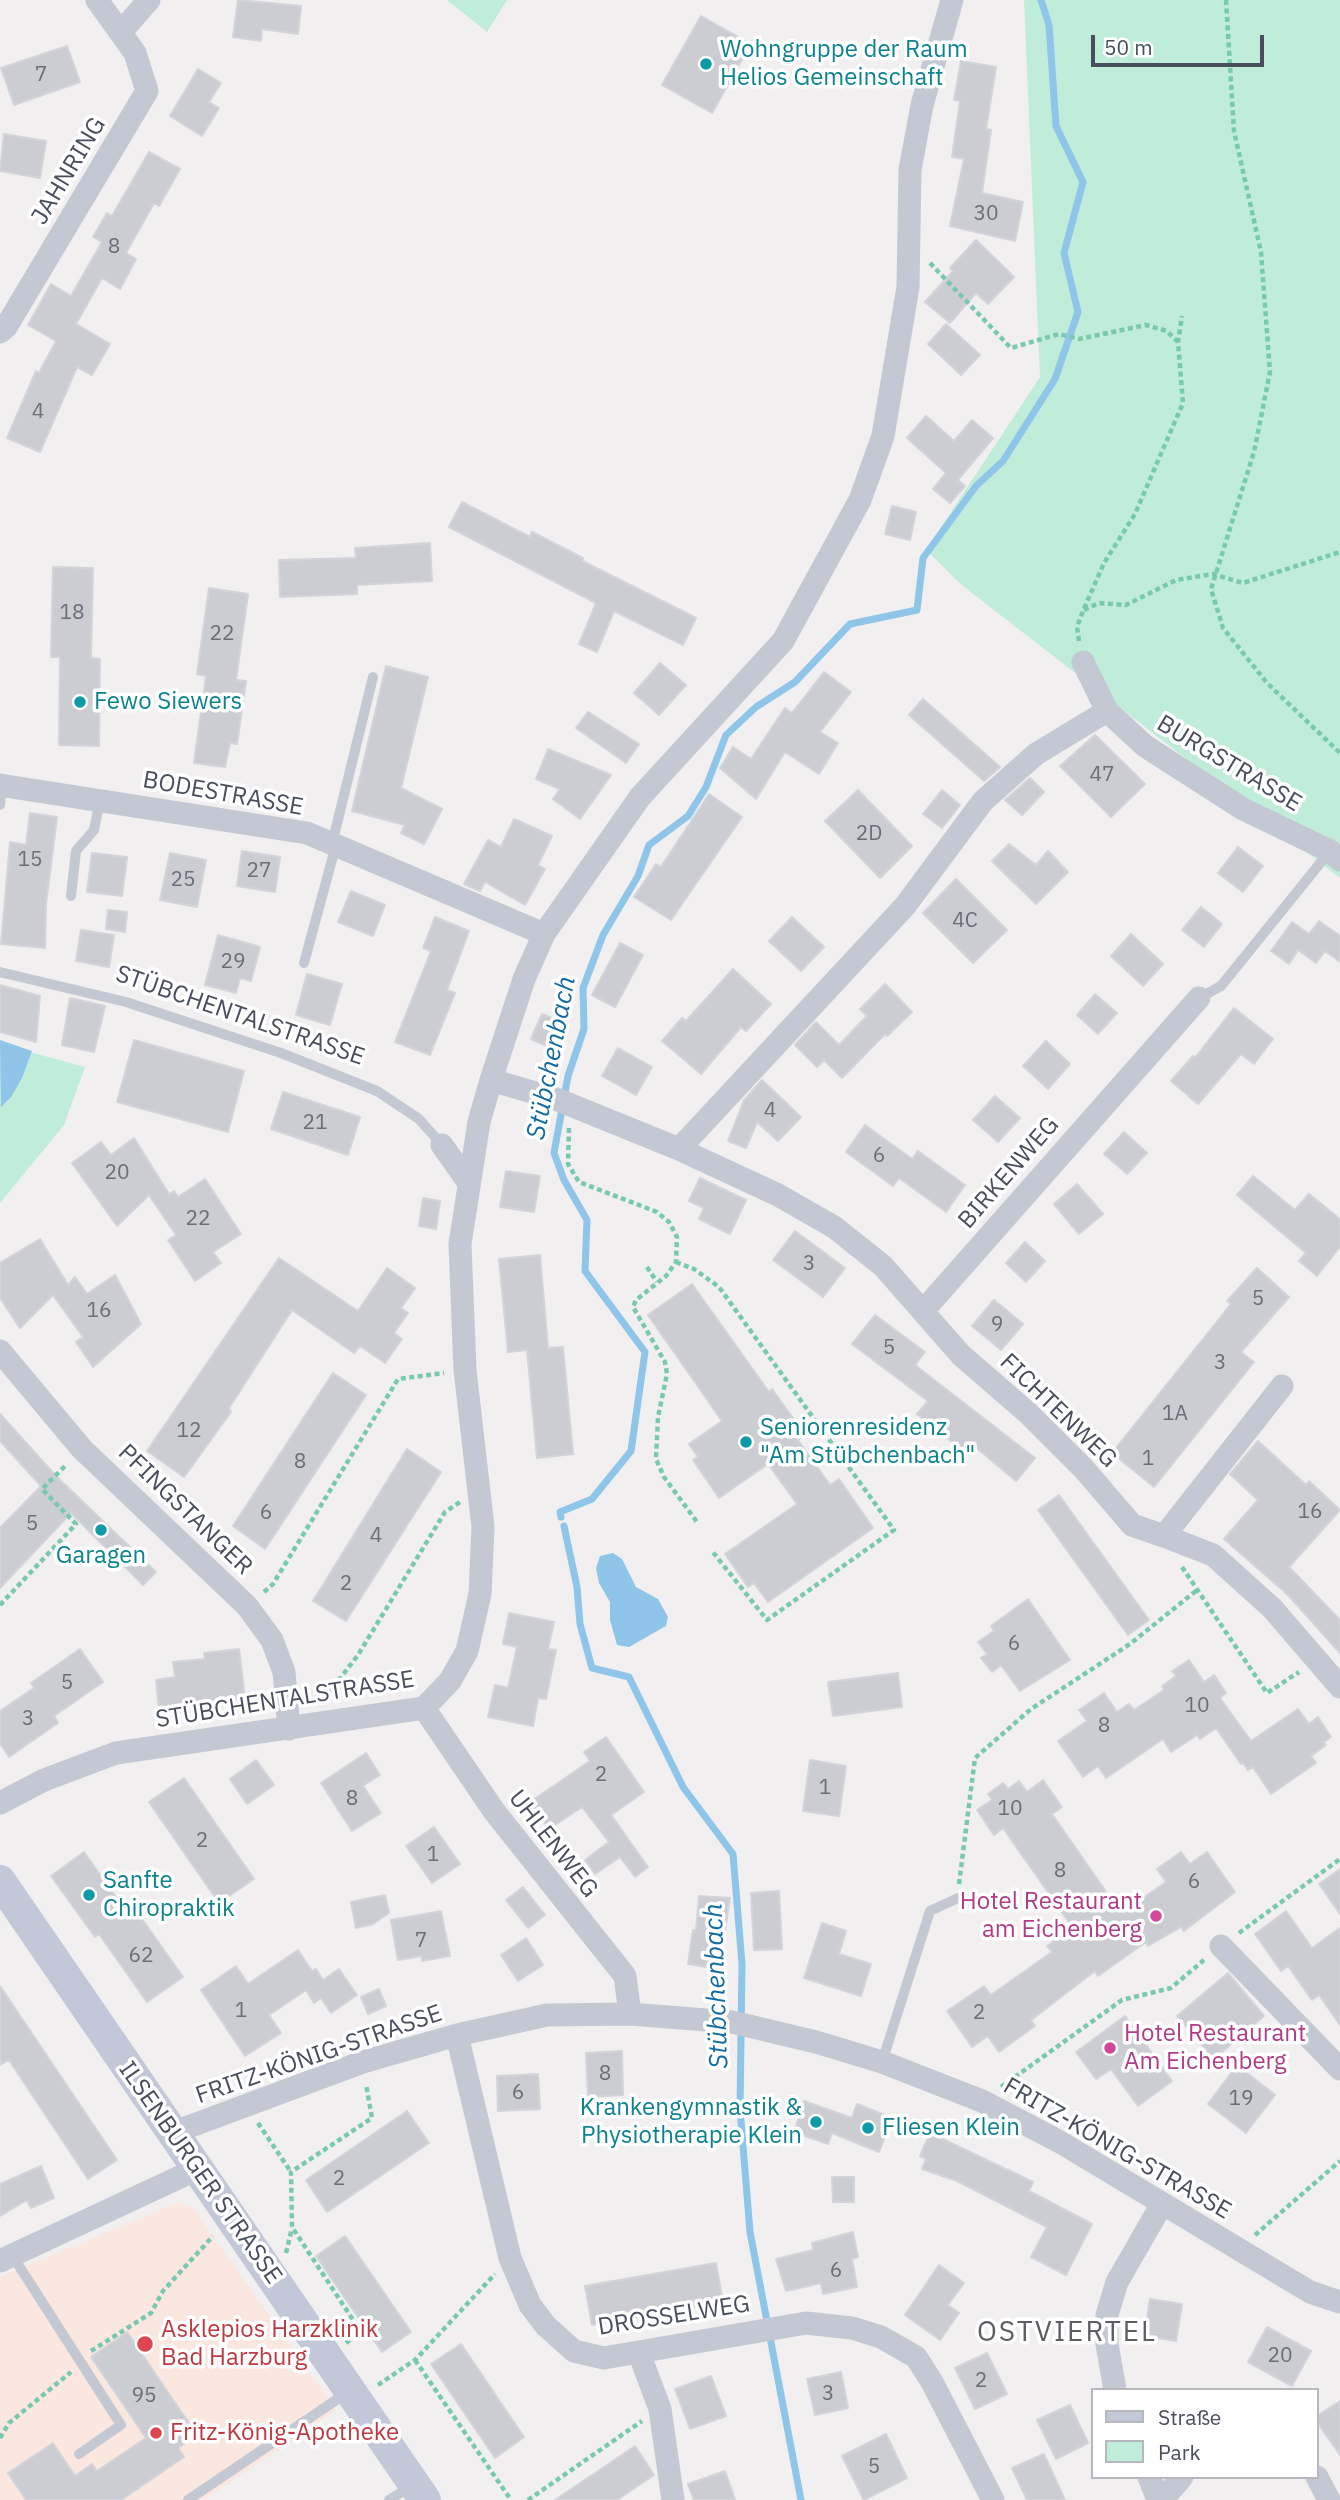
<!DOCTYPE html>
<html>
<head>
<meta charset="utf-8">
<style>
	body { margin:0 }
	#map { position:relative; width:1340px; height:2500px; overflow:hidden; background:#f1efef; font-family:"IBM Plex Sans",sans-serif }
	canvas { display:block }
	.legend { position:absolute; left:1091px; top:2388px; width:228px; height:91px; box-sizing:border-box; background:#fff; border:2px solid #b6b8bd; margin:0; padding:9px 12px; list-style:none; font-size:21px; color:#484e5b }
	.legend li { display:flex; align-items:center; gap:14px; height:35px }
	.legend b { width:35px; border:2px solid #b6b8bd }
	.scale { position:absolute; left:1091px; top:35px; width:173px; height:32px; box-sizing:border-box; border:4px solid #484e5b; border-top:0; padding-left:9px; font-size:21px; line-height:24px; white-space:nowrap; color:#484e5b; -webkit-text-stroke:5px #fff; paint-order:stroke }
</style>
</head>
<body>
<div id="map">
<canvas width="1340" height="2500"></canvas>
<ul class="legend">
<li><b style="height:9px;background:#c2c8d7"></b>Straße</li>
<li><b style="height:19px;background:#bfedd9"></b>Park</li>
</ul>
<div class="scale">50 m</div>
</div>
<script>
const c = document.querySelector('canvas').getContext('2d');
c.lineJoin = 'round';
function fillPath(path, color) { c.fillStyle = color; c.fill(path, 'evenodd'); }
const toPath = rows => new Path2D(rows.map(r => 'M' + r).join(''));
function stroke(path, color, width, dash) { c.strokeStyle = color; c.lineWidth = width; c.lineCap = dash ? 'butt' : 'round'; c.setLineDash(dash || []); c.stroke(path); }
function label(font, color, halo, rows, align = 'center') {
  c.font = font + ' "IBM Plex Sans",sans-serif'; c.lineWidth = 7; c.setLineDash([]); c.textBaseline = 'middle'; c.strokeStyle = halo; c.fillStyle = color; for (const [text, x, y, turn = 0] of rows) {
    c.save(); c.translate(x, y); c.rotate((+turn || 0) * Math.PI / 180); c.textAlign = isNaN(turn) ? turn : align; if (halo) c.strokeText(text, 0, 0); c.fillText(text, 0, 0); c.restore();
  }
}
fillPath(toPath([
	[179,2202,193,2208,336,2410,203,2500,0,2500,0,2277]
]), '#fae7e0');
fillPath(toPath([
	[447,0,507,0,487,32],
	[1024,0,1340,0,1340,878,963,586,926,550,1040,377],
	[0,1044,85,1067,64,1125,0,1203]
]), '#bfedd9');
fillPath(toPath([
	[0,1040,32,1051,22,1078,11,1097,1,1107],
	[613,1553,622,1559,636,1587,658,1599,668,1617,666,1626,629,1647,617,1645,610,1620,610,1602,599,1583,596,1568,600,1556]
]), '#8ec5e8');
stroke(toPath([
	[561,1517,560,1512,592,1499,631,1451,645,1352,585,1271,587,1220,564,1180,554,1153,568,1076,584,1029,583,988,603,935,638,876,649,845,688,816,706,787,726,735,756,707,795,682,850,624,917,610,923,558,976,486,1003,461,1055,379,1078,312,1064,253,1083,182,1056,126,1049,25,1041,0],
	[564,1526,577,1587,580,1624,592,1668,629,1677,683,1787,733,1854,742,1964,740,2109,750,2232,801,2500]
]), '#8ec5e8', 7);
const building = toPath([
	[238,0,301,6,298,34,262,29,261,41,233,37,238,0],
	[701,16,751,44,712,113,662,85,701,16],
	[67,46,80,82,14,105,1,68,67,46],
	[961,61,996,67,986,129,991,130,982,193,1023,202,1015,241,950,226,964,159,952,157,960,101,954,100,961,61],
	[198,69,221,83,209,102,219,108,202,136,170,116,198,69],
	[4,134,46,141,40,178,0,171,4,134],
	[149,152,180,169,159,206,154,203,126,253,136,259,120,289,102,278,76,324,110,344,92,375,77,367,40,452,7,438,36,371,39,373,56,341,28,325,51,284,71,296,102,242,93,237,107,213,112,216,149,152],
	[976,240,1014,277,988,304,976,293,950,323,925,302,953,271,950,268,976,240],
	[946,324,980,355,961,375,928,344,946,324],
	[926,416,954,441,972,420,993,438,958,480,965,486,950,503,933,489,946,473,907,438,926,416],
	[462,502,530,537,532,532,583,558,582,561,696,618,683,645,614,611,597,652,579,644,596,603,449,527,462,502],
	[892,506,916,512,910,540,885,534,892,506],
	[430,543,432,581,357,585,357,594,280,597,279,560,356,558,355,548,430,543],
	[53,567,93,568,91,658,100,659,99,746,59,745,60,657,51,657,53,567],
	[209,588,248,594,236,680,246,681,237,744,230,743,225,767,194,763,206,676,197,674,209,588],
	[660,663,686,685,659,715,634,693,660,663],
	[386,666,428,677,401,788,442,809,424,844,401,833,405,825,352,811,386,666],
	[824,672,851,692,820,732,838,743,819,774,785,752,756,799,720,768,733,747,751,759,785,708,792,713,824,672],
	[923,699,1000,767,984,781,909,715,923,699],
	[588,712,639,744,626,763,576,728,588,712],
	[1095,735,1145,784,1111,817,1060,766,1095,735],
	[548,749,611,775,580,819,553,799,560,789,536,779,548,749],
	[1030,778,1044,792,1022,815,1005,800,1030,778],
	[858,790,912,846,880,878,825,821,858,790],
	[942,790,960,805,942,828,923,814,942,790],
	[709,794,742,817,671,920,634,897,656,864,661,867,709,794],
	[30,813,57,817,46,904,45,948,1,944,10,842,26,845,30,813],
	[514,819,552,836,538,865,545,869,525,905,485,882,480,891,464,884,488,840,501,847,514,819],
	[1009,844,1036,865,1048,851,1068,872,1036,904,992,861,1009,844],
	[1238,847,1263,866,1243,892,1218,873,1238,847],
	[242,851,280,857,275,892,237,886,242,851],
	[92,853,127,857,122,896,87,892,92,853],
	[170,853,206,860,197,907,160,900,170,853],
	[956,879,1007,930,973,963,923,913,956,879],
	[351,891,385,905,373,936,338,922,351,891],
	[1201,907,1222,924,1204,947,1182,930,1201,907],
	[108,910,127,912,125,932,106,929,108,910],
	[435,917,469,931,447,990,455,993,430,1055,395,1042,431,951,423,948,435,917],
	[792,917,824,947,801,971,769,941,792,917],
	[1319,921,1340,936,1340,962,1325,951,1316,963,1298,950,1289,964,1271,951,1292,922,1309,934,1319,921],
	[81,930,114,935,109,967,76,961,81,930],
	[1131,934,1163,964,1143,986,1111,956,1131,934],
	[218,935,260,947,251,981,240,978,236,993,205,985,218,935],
	[620,943,643,955,615,1007,592,995,620,943],
	[733,969,771,1004,746,1031,741,1027,701,1074,662,1041,682,1018,686,1021,733,969],
	[307,974,342,984,330,1025,296,1015,307,974],
	[885,984,912,1012,887,1036,885,1034,842,1078,824,1060,817,1067,795,1045,816,1022,839,1045,867,1016,860,1009,885,984],
	[0,985,40,996,36,1042,0,1032,0,985],
	[1095,994,1117,1013,1098,1034,1077,1015,1095,994],
	[70,998,105,1006,94,1052,62,1045,70,998],
	[1234,1008,1273,1039,1254,1064,1241,1054,1198,1104,1171,1081,1193,1056,1195,1058,1234,1008],
	[542,1014,562,1022,551,1048,531,1039,542,1014],
	[134,1040,244,1071,228,1132,117,1102,134,1040],
	[1046,1041,1070,1064,1048,1089,1023,1066,1046,1041],
	[618,1048,652,1067,636,1095,602,1076,618,1048],
	[762,1080,801,1117,778,1141,757,1122,746,1148,728,1141,744,1100,762,1080],
	[283,1092,360,1117,348,1155,271,1129,283,1092],
	[995,1096,1020,1118,998,1142,973,1120,995,1096],
	[865,1125,912,1159,918,1151,965,1185,946,1212,899,1178,893,1186,846,1152,865,1125],
	[1124,1132,1147,1153,1127,1174,1104,1154,1124,1132],
	[134,1138,169,1194,174,1191,178,1197,205,1179,241,1234,213,1252,221,1263,195,1281,168,1240,176,1235,149,1195,117,1226,72,1163,101,1142,111,1155,134,1138],
	[506,1171,540,1176,534,1212,500,1207,506,1171],
	[1253,1176,1295,1210,1309,1194,1340,1219,1340,1247,1317,1276,1299,1261,1306,1253,1237,1195,1253,1176],
	[700,1178,746,1200,730,1234,699,1219,704,1208,689,1201,700,1178],
	[1077,1184,1103,1214,1079,1234,1054,1204,1077,1184],
	[423,1198,440,1201,436,1229,419,1226,423,1198],
	[795,1231,845,1268,823,1297,773,1260,795,1231],
	[40,1239,68,1285,75,1277,87,1294,115,1275,141,1324,93,1367,76,1342,83,1337,53,1295,20,1328,0,1298,0,1263,40,1239],
	[1025,1242,1045,1261,1026,1282,1006,1263,1025,1242],
	[540,1255,548,1348,563,1347,573,1454,537,1458,527,1350,508,1352,499,1259,540,1255],
	[279,1258,358,1311,387,1268,415,1288,401,1308,408,1313,394,1333,402,1339,385,1363,360,1346,354,1353,292,1310,229,1408,231,1412,184,1477,147,1451,279,1258],
	[1257,1268,1289,1297,1241,1352,1254,1362,1154,1487,1112,1453,1231,1304,1227,1301,1257,1268],
	[692,1284,769,1392,772,1389,805,1435,798,1440,830,1485,839,1479,873,1528,768,1602,754,1583,748,1587,725,1554,797,1504,768,1464,719,1498,693,1460,698,1457,689,1444,722,1421,648,1315,692,1284],
	[994,1300,1023,1324,1001,1350,972,1326,994,1300],
	[875,1315,925,1352,915,1365,1035,1458,1016,1481,973,1445,966,1453,917,1414,928,1401,852,1344,875,1315],
	[333,1373,366,1395,265,1549,233,1526,333,1373],
	[0,1414,57,1477,156,1572,143,1585,71,1513,0,1588,0,1528,41,1486,0,1441,0,1414],
	[1258,1441,1306,1485,1309,1481,1340,1510,1289,1567,1340,1620,1340,1653,1287,1594,1224,1539,1258,1500,1230,1474,1258,1441],
	[407,1449,441,1472,346,1621,313,1601,407,1449],
	[1059,1495,1149,1620,1128,1635,1038,1510,1059,1495],
	[1028,1599,1070,1660,1020,1691,1001,1665,992,1672,981,1658,987,1654,978,1642,994,1631,991,1626,1028,1599],
	[509,1613,554,1622,548,1649,556,1650,546,1699,538,1698,533,1726,488,1717,495,1685,508,1688,517,1647,503,1644,509,1613],
	[80,1649,103,1682,54,1716,58,1723,9,1757,0,1743,0,1711,34,1688,31,1683,80,1649],
	[239,1649,245,1698,159,1710,156,1680,175,1677,173,1662,205,1659,204,1653,239,1649],
	[1189,1660,1204,1682,1214,1675,1226,1693,1220,1698,1251,1741,1298,1709,1309,1724,1318,1717,1331,1737,1324,1742,1326,1745,1311,1756,1316,1763,1271,1794,1253,1767,1248,1770,1243,1763,1241,1764,1216,1728,1200,1739,1197,1735,1171,1752,1163,1739,1106,1778,1098,1766,1083,1777,1058,1741,1087,1721,1079,1710,1104,1693,1117,1712,1129,1704,1134,1710,1164,1690,1162,1686,1176,1676,1172,1671,1189,1660],
	[898,1673,902,1707,833,1716,828,1682,898,1673],
	[606,1737,644,1792,611,1815,648,1867,635,1877,620,1857,595,1874,585,1860,609,1842,582,1807,549,1829,530,1802,590,1761,584,1752,606,1737],
	[366,1753,380,1775,363,1786,381,1813,352,1831,321,1783,366,1753],
	[256,1760,274,1785,247,1804,230,1779,256,1760],
	[810,1760,846,1766,839,1816,803,1811,810,1760],
	[184,1778,254,1879,219,1903,149,1802,184,1778],
	[1043,1780,1062,1807,1052,1814,1118,1909,1121,1907,1124,1911,1166,1882,1157,1869,1181,1852,1190,1864,1207,1852,1235,1892,1184,1931,1181,1927,1148,1946,1146,1942,1098,1976,1095,1971,1031,2020,1035,2026,999,2052,988,2036,972,2047,947,2011,984,1986,991,1995,1052,1952,1047,1946,1073,1928,1003,1828,994,1835,977,1810,992,1800,988,1794,1003,1783,1008,1789,1019,1781,1027,1792,1043,1780],
	[434,1827,460,1864,432,1883,406,1846,434,1827],
	[84,1852,128,1914,135,1909,183,1977,147,2002,99,1934,95,1937,51,1876,84,1852],
	[1340,1869,1340,1914,1319,1884,1340,1869],
	[523,1887,545,1915,528,1928,506,1900,523,1887],
	[779,1891,782,1949,754,1950,751,1893,779,1891],
	[385,1895,389,1913,373,1924,356,1928,351,1902,385,1895],
	[699,1896,730,1898,719,1969,688,1964,693,1930,696,1930,699,1896],
	[441,1911,450,1956,422,1961,422,1956,398,1960,391,1920,441,1911],
	[1286,1911,1312,1948,1340,1928,1340,2025,1319,1995,1312,2000,1288,1966,1281,1971,1255,1934,1286,1911],
	[822,1923,846,1931,839,1954,871,1964,861,1996,804,1978,822,1923],
	[526,1938,543,1965,518,1981,501,1955,526,1938],
	[298,1950,312,1971,316,1969,323,1980,339,1969,357,1995,331,2013,321,1998,314,2003,306,1990,269,2015,281,2033,245,2056,201,1990,236,1966,248,1984,298,1950],
	[1228,1973,1264,2016,1214,2059,1177,2016,1228,1973],
	[0,1986,117,2160,88,2179,9,2060,0,2065,0,1986],
	[379,1989,386,2006,368,2014,361,1997,379,1989],
	[1125,2016,1172,2081,1138,2106,1111,2069,1096,2079,1076,2052,1125,2016],
	[622,2051,623,2095,588,2097,586,2053,622,2051],
	[1237,2065,1275,2095,1246,2133,1208,2104,1237,2065],
	[538,2074,540,2109,498,2111,497,2076,538,2074],
	[804,2101,852,2118,857,2104,892,2118,879,2152,832,2133,828,2144,794,2132,804,2101],
	[407,2111,429,2143,327,2212,306,2180,407,2111],
	[930,2133,1033,2182,1029,2191,1092,2224,1066,2275,1031,2257,1047,2227,957,2181,922,2169,926,2159,920,2156,930,2133],
	[41,2166,54,2198,31,2208,27,2200,0,2216,0,2184,41,2166],
	[832,2177,854,2177,854,2202,833,2202,832,2177],
	[853,2232,858,2257,852,2259,857,2287,823,2294,821,2283,786,2291,776,2259,813,2250,812,2243,853,2232],
	[345,2236,411,2332,382,2352,316,2256,345,2236],
	[716,2263,723,2302,592,2325,585,2286,716,2263],
	[939,2265,964,2283,948,2305,959,2313,940,2340,905,2315,939,2265],
	[1150,2299,1182,2304,1176,2341,1144,2336,1150,2299],
	[1267,2327,1311,2351,1292,2386,1248,2362,1267,2327],
	[127,2332,197,2435,178,2448,184,2457,121,2500,26,2500,8,2473,53,2443,75,2476,92,2464,97,2471,146,2438,91,2357,127,2332],
	[461,2344,524,2437,495,2458,431,2364,461,2344],
	[987,2353,1007,2394,975,2409,955,2368,987,2353],
	[841,2372,848,2408,815,2415,807,2379,841,2372],
	[711,2376,726,2416,690,2429,675,2389,711,2376],
	[1340,2401,1340,2455,1317,2422,1317,2416,1340,2401],
	[1070,2405,1088,2443,1056,2459,1037,2420,1070,2405],
	[886,2434,907,2478,864,2500,842,2456,886,2434],
	[635,2446,654,2475,617,2500,555,2500,635,2446],
	[1044,2454,1065,2500,1027,2500,1012,2468,1044,2454],
	[725,2471,735,2500,694,2500,688,2484,725,2471]
]);
fillPath(building, '#cccdd3');
stroke(building, '#d3d4da', 2);
stroke(toPath([
	[1226,0,1234,131,1261,252,1270,372,1254,452,1211,589,1223,628,1267,683,1340,753],
	[930,263,1011,348,1059,334,1079,339,1146,325,1167,331,1178,342],
	[1084,610,1099,603,1126,605,1176,580,1213,574,1243,583,1340,552],
	[1079,641,1077,627,1083,611,1104,563,1135,514,1183,403,1178,342,1182,316],
	[569,1128,568,1164,579,1182,657,1212,669,1222,677,1237,676,1262,666,1276,636,1300,633,1307,665,1362,667,1374,658,1417,656,1459,664,1477,697,1522],
	[676,1262,694,1269,719,1287,894,1530,767,1620,712,1551],
	[647,1267,657,1282],
	[1182,1567,1267,1693,1299,1672],
	[264,1592,273,1584,398,1379,444,1373],
	[0,1605,76,1524,42,1489,67,1464],
	[323,1701,358,1655,445,1512,460,1502],
	[959,1884,975,1758,1031,1709,1130,1644,1197,1590],
	[1239,1933,1340,1859],
	[1001,2087,1122,2000,1171,1988,1204,1960],
	[258,2123,291,2172],
	[1255,2235,1340,2161],
	[286,2253,292,2228],
	[346,2343,361,2332,292,2227,291,2172,372,2118,366,2084],
	[91,2351,151,2313,163,2291,213,2236],
	[415,2360,511,2500],
	[378,2385,415,2360,495,2274],
	[0,2438,9,2423,71,2372],
	[528,2500,642,2421]
]), '#79c9b0', 4.5, [5, 3.5]);
stroke(toPath([
	[0,805,2,785],
	[332,844,373,677],
	[71,896,76,851,94,830,100,800],
	[304,963,336,845],
	[0,972,126,1002,281,1053,377,1091,419,1119,442,1145],
	[1199,998,1221,986,1330,851],
	[882,2062,930,1911,958,1898],
	[12,2255,121,2425,79,2454],
	[188,2500,348,2392],
	[389,2500,413,2485]
]), '#c3c8d3', 10);
stroke(toPath([
	[121,32,149,0],
	[0,332,6,327,147,91,135,53,97,0],
	[1083,662,1107,711,1145,746,1243,809,1330,851,1340,860],
	[0,785,307,833,544,934],
	[491,1080,556,1099,679,1149,778,1195,834,1227,883,1266,961,1355,1029,1414,1084,1469,1132,1525,1164,1536,1282,1386],
	[442,1145,468,1182],
	[679,1149,905,906,983,801,1036,754,1107,711],
	[923,1311,1199,998],
	[0,1351,82,1449,247,1606,272,1640,284,1672,289,1729],
	[1164,1536,1213,1555,1272,1608,1340,1687],
	[424,1708,494,1811,625,1976,630,2014],
	[0,1803,44,1780,116,1753,424,1708,450,1681,467,1651,480,1594,483,1527,465,1370,460,1244,479,1122,491,1080,524,979,544,934,640,797,783,641,860,500,883,436,908,287,910,170,922,105,952,0],
	[1221,1946,1340,2069],
	[457,2035,510,2258,530,2305,546,2326,574,2351,604,2358,806,2323,852,2328,881,2337,916,2357,932,2382,993,2500],
	[172,2133,363,2062,457,2035,547,2015,630,2014,732,2022,816,2042,882,2062,982,2101,1060,2142,1310,2292,1340,2302],
	[0,2261,197,2169],
	[639,2353,660,2409,673,2500],
	[1115,2390,1107,2344,1107,2315,1117,2282,1162,2204],
	[1149,2477,1158,2500],
	[1317,2477,1329,2500],
	[1162,2500,1182,2477]
]), '#c3c8d3', 23);
stroke(toPath([
	[0,1881,425,2500]
]), '#c2c8d7', 32);
for (const [x, y, r, color] of [
	[706,64,7,"#0f9aa8"],
	[80,702,7,"#0f9aa8"],
	[746,1442,7,"#0f9aa8"],
	[101,1530,7,"#0f9aa8"],
	[89,1895,7,"#0f9aa8"],
	[1156,1916,7,"#d1479c"],
	[1110,2048,7,"#d1479c"],
	[816,2122,7,"#0f9aa8"],
	[868,2128,7,"#0f9aa8"],
	[145,2344,9,"#e0444e"],
	[156,2433,7,"#e0444e"]
]) { const dot = new Path2D(); dot.arc(x, y, r, 0, 2 * Math.PI); c.fillStyle = color; c.fill(dot); stroke(dot, '#fff', 2.5); }
label('21px', '#696e79', null, [
	["7",41,75],
	["30",986,214],
	["8",114,247],
	["4",38,412],
	["18",72,613],
	["22",222,634],
	["47",1102,775],
	["2D",869,834],
	["15",30,860],
	["27",259,871],
	["25",183,880],
	["4C",965,921],
	["29",233,962],
	["4",770,1111],
	["21",315,1123],
	["6",879,1156],
	["20",117,1173],
	["22",198,1219],
	["3",809,1264],
	["5",1258,1299],
	["16",99,1311],
	["9",997,1325],
	["5",889,1348],
	["3",1220,1363],
	["1A",1175,1414],
	["12",189,1431],
	["1",1148,1459],
	["8",300,1462],
	["16",1310,1512],
	["6",266,1513],
	["5",32,1524],
	["4",376,1536],
	["2",346,1584],
	["6",1014,1644],
	["5",67,1683],
	["10",1197,1706],
	["3",28,1719],
	["8",1104,1726],
	["2",601,1775],
	["1",825,1788],
	["8",352,1799],
	["10",1010,1809],
	["2",202,1841],
	["1",433,1855],
	["8",1060,1871],
	["6",1194,1882],
	["7",421,1941],
	["62",141,1956],
	["1",241,2011],
	["2",979,2013],
	["8",605,2074],
	["6",518,2093],
	["19",1241,2099],
	["2",339,2179],
	["6",836,2271],
	["20",1280,2356],
	["2",981,2381],
	["3",828,2394],
	["95",144,2396],
	["5",874,2467]
]);
label('24px', '#0d838f', '#fff', [
	["Wohngruppe der Raum",720,50],
	["Helios Gemeinschaft",720,78],
	["Fewo Siewers",94,702],
	["Seniorenresidenz",760,1428],
	["\"Am Stübchenbach\"",760,1456],
	["Garagen",101,1556,"center"],
	["Sanfte",103,1881],
	["Chiropraktik",103,1909],
	["Krankengymnastik &",802,2108,"right"],
	["Physiotherapie Klein",802,2136,"right"],
	["Fliesen Klein",882,2128]
], 'left');
label('24px', '#484e5b', '#fff', [
	["JAHNRING",69,171,-59],
	["BURGSTRASSE",1229,764,31],
	["BODESTRASSE",223,794,10],
	["STÜBCHENTALSTRASSE",240,1016,19],
	["BIRKENWEG",1009,1173,-49],
	["FICHTENWEG",1058,1411,44],
	["PFINGSTANGER",185,1510,44],
	["STÜBCHENTALSTRASSE",285,1700,-9],
	["UHLENWEG",553,1844,52],
	["FRITZ-KÖNIG-STRASSE",319,2055,-19],
	["FRITZ-KÖNIG-STRASSE",1117,2149,30],
	["ILSENBURGER STRASSE",200,2173,55],
	["DROSSELWEG",674,2316,-9]
]);
label('24px', '#b23c85', '#fff', [
	["Hotel Restaurant",1142,1902],
	["am Eichenberg",1142,1930],
	["Hotel Restaurant",1124,2034,"left"],
	["Am Eichenberg",1124,2062,"left"]
], 'right');
label('24px', '#be3a42', '#fff', [
	["Asklepios Harzklinik",161,2330],
	["Bad Harzburg",161,2358],
	["Fritz-König-Apotheke",170,2433]
], 'left');
label('italic 26px', '#136ba3', '#fff', [
	["Stübchenbach",552,1058,-79],
	["Stübchenbach",717,1986,-92]
]);
c.letterSpacing = '2px';
label('28px', '#5c5e63', '#fff', [
	["OSTVIERTEL",1067,2333]
]);
c.letterSpacing = '0px';
</script>
</body>
</html>
